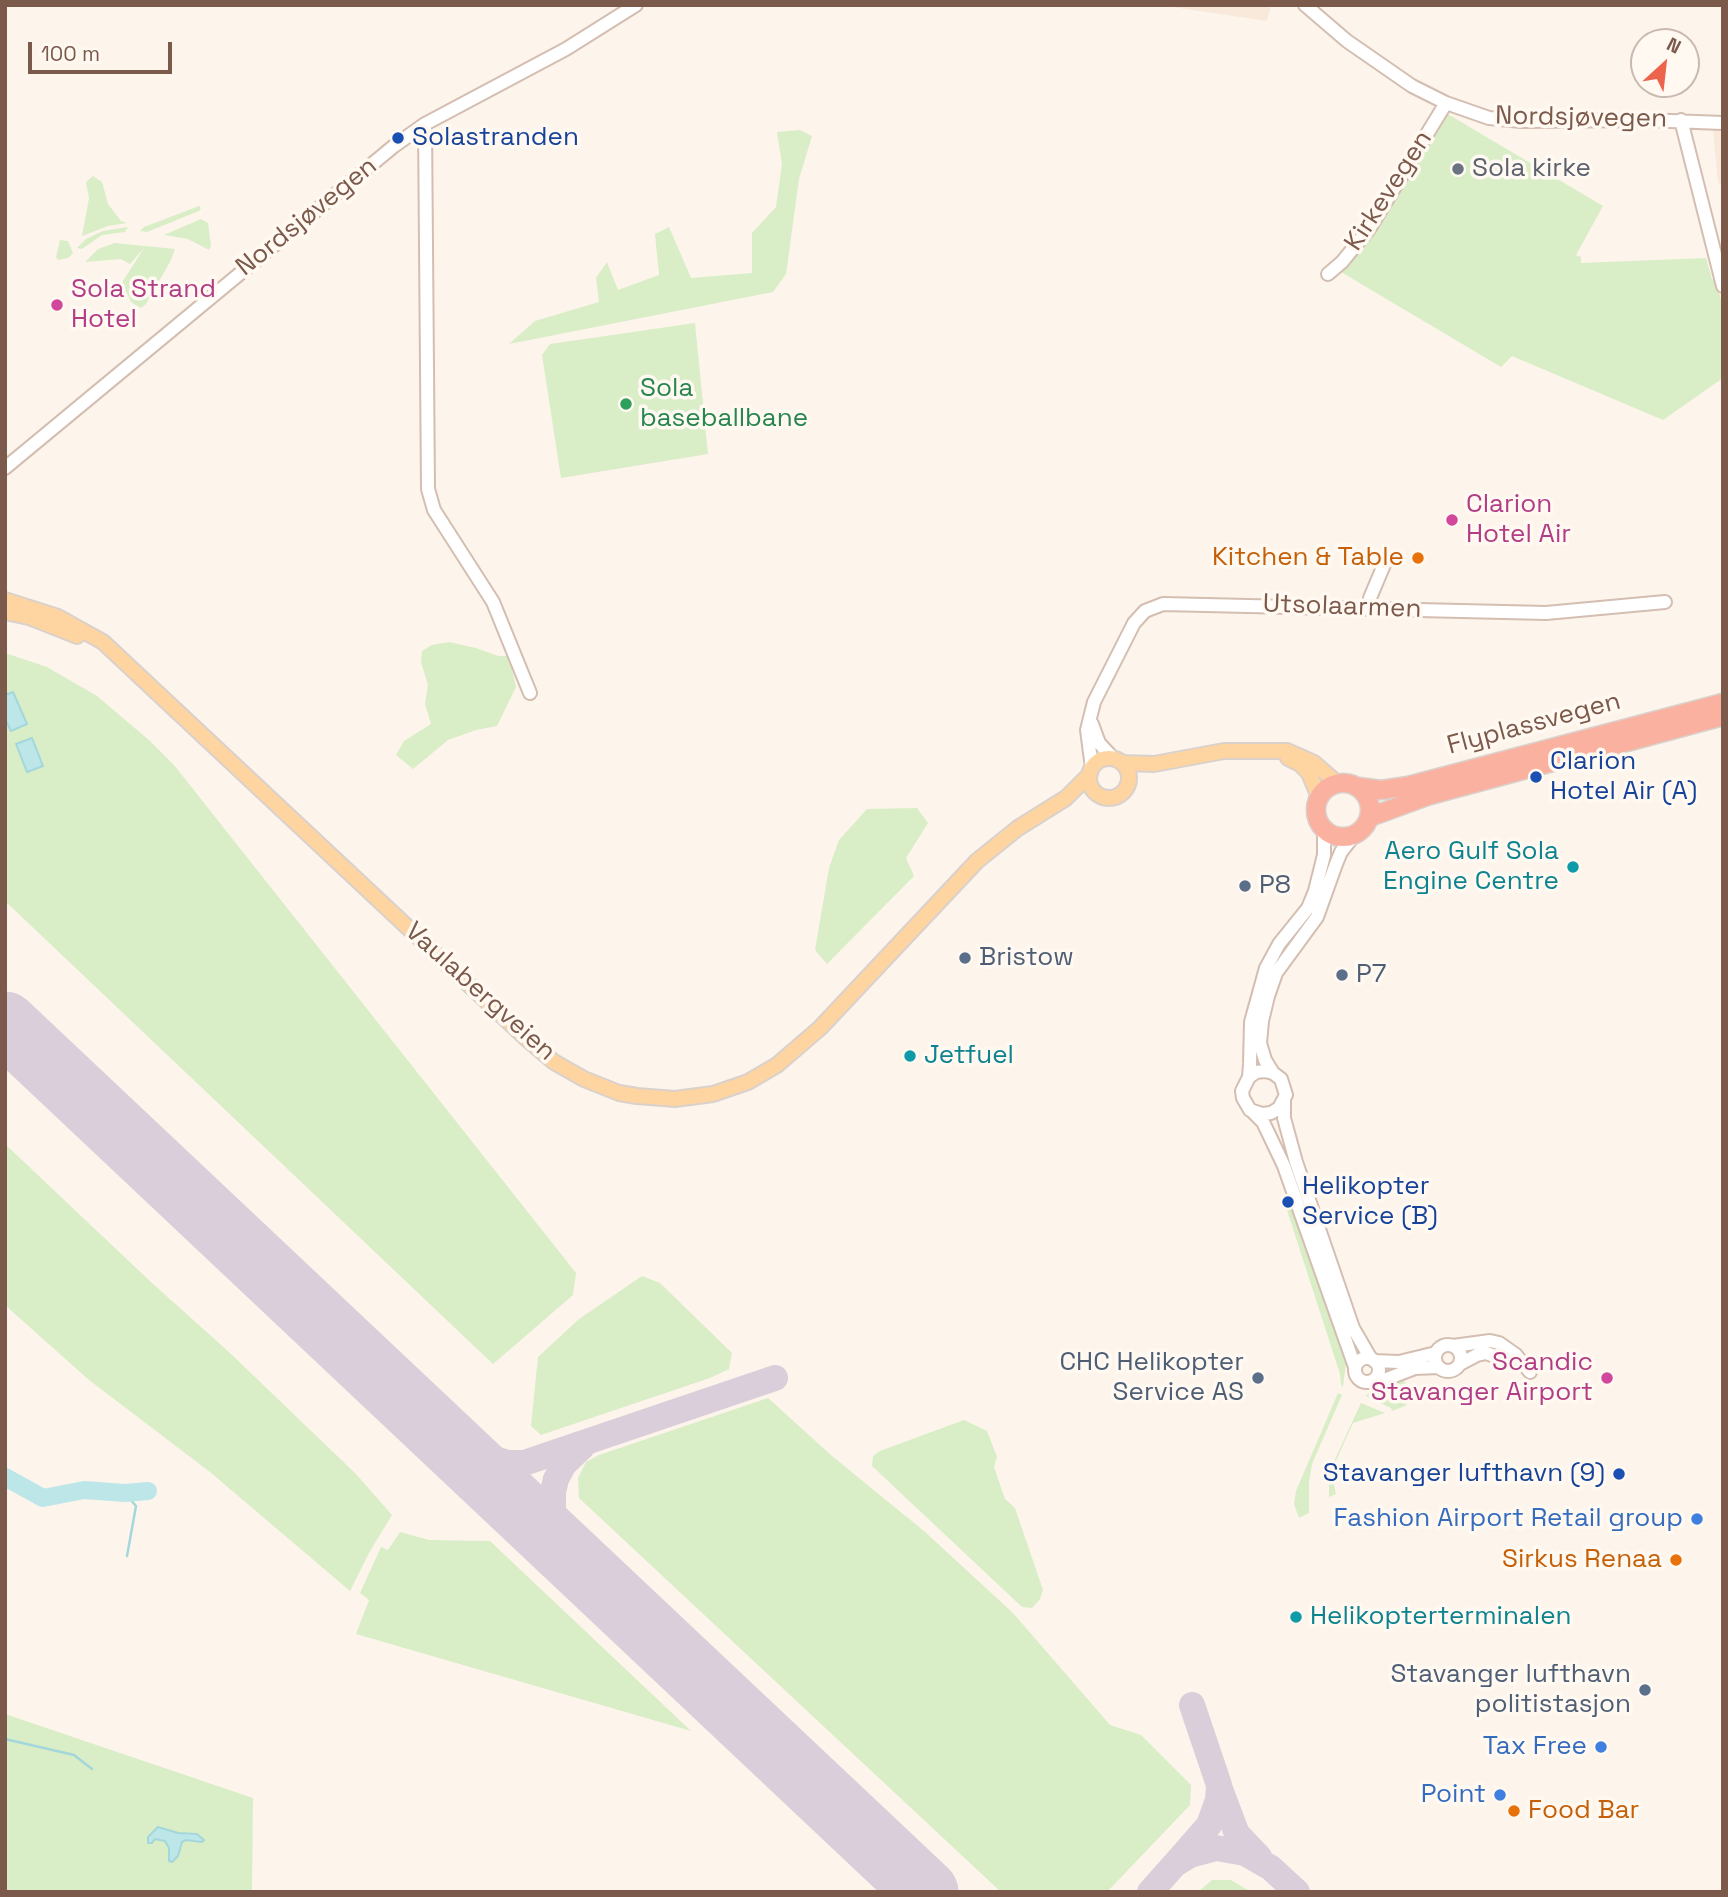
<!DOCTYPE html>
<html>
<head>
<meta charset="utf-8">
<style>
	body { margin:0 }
	#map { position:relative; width:1728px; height:1897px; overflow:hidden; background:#fdf5eb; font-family:"Space Grotesk",sans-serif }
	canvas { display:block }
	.frame { position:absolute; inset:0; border:7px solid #7b594b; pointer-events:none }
	.north { position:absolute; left:1630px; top:28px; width:70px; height:70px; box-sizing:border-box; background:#fff9f2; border:2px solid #cab9af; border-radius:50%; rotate:27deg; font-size:19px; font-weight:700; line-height:28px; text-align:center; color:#7b594b }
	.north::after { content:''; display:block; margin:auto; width:24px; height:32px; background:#ec644b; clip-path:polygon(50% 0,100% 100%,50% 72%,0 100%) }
	.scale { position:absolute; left:28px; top:42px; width:144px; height:32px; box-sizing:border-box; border:4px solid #7b594b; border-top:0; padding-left:9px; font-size:21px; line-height:24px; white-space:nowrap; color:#7b594b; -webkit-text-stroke:5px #fff9f2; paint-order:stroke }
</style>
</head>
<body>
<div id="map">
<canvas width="1728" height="1897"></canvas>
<div class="frame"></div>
<div class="north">N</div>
<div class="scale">100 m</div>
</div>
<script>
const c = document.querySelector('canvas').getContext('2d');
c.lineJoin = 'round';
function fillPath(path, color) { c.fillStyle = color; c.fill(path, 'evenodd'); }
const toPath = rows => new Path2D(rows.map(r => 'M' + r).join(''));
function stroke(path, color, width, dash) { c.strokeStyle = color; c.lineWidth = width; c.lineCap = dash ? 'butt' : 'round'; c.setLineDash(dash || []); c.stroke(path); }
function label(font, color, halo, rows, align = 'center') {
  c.font = font + ' "Space Grotesk",sans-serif'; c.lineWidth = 7; c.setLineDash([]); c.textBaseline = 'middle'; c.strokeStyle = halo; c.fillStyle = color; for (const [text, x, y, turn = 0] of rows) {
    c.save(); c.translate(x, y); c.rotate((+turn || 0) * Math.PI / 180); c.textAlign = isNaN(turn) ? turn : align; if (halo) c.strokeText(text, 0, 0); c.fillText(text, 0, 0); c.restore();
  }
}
fillPath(toPath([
	[1159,5,1271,5,1267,21],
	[1713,130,1723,130,1723,186,1718,183]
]), '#f8e9db');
fillPath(toPath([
	[1446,113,1603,206,1576,255,1581,257,1581,263,1706,258,1712,279,1716,279,1723,309,1723,378,1663,420,1512,356,1501,367,1341,272,1374,233],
	[800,130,812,136,799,179,786,274,773,292,509,344,535,321,599,302,596,278,607,262,618,290,659,275,655,234,669,227,691,278,752,273,752,233,776,207,782,164,777,132],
	[93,176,102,182,108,204,121,221,127,223,108,226,82,236,89,198,86,182],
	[199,206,201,208,199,211,147,232,140,231,144,227],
	[201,219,208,223,211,246,209,250,188,239,164,235],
	[128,227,125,232,102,235,82,249,77,248,86,239,103,231],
	[60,240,68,241,73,253,68,258,58,260,56,257],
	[115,243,175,249,170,262,146,304,141,308,131,302,128,295,118,289,144,248,130,264,121,259,85,262,98,249],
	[695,323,708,454,561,478,542,355,550,344],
	[449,642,476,648,498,656,509,656,516,687,497,726,476,730,448,740,413,769,396,755,404,741,431,724,425,704,428,685,421,662,422,651,432,645],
	[5,653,47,667,97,696,150,741,174,765,576,1273,573,1295,493,1364,5,901],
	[917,808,928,823,906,858,914,876,827,964,815,950,829,868,839,840,867,809],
	[5,1144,152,1283,230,1353,356,1474,392,1515,370,1551,350,1591,210,1472,89,1380,5,1305],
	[1286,1207,1293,1207,1346,1363,1343,1387,1341,1385,1340,1374],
	[642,1276,660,1283,732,1353,729,1369,710,1378,541,1435,531,1426,538,1357,579,1319],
	[1404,1381,1410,1387,1412,1397,1405,1406,1392,1411,1391,1408,1366,1396,1370,1391,1391,1383],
	[1338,1393,1342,1395,1312,1464,1309,1482,1309,1513,1299,1518,1294,1504,1296,1491],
	[768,1398,832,1456,924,1531,1013,1613,1110,1725,1141,1735,1191,1785,1190,1805,1107,1892,1001,1892,579,1498,578,1478,586,1462,599,1455],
	[1361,1403,1385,1413,1353,1423,1331,1472,1336,1494,1329,1497,1329,1472],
	[964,1420,987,1431,997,1457,994,1467,1005,1499,1015,1508,1043,1590,1040,1599,1032,1608,1022,1607,872,1466,873,1456,880,1451],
	[400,1532,429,1540,490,1541,691,1731,356,1634,369,1600,360,1593,381,1547,388,1550],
	[5,1714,253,1798,252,1892,5,1892],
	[1212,1880,1231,1880,1251,1892,1198,1892]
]), '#d9edc7');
const water = toPath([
	[13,692,27,724,11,731,5,719,5,695,13,692],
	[32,738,43,766,27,772,16,744,32,738],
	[158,1827,178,1833,197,1834,204,1840,202,1842,186,1840,182,1842,178,1856,172,1862,169,1861,169,1848,165,1841,155,1839,152,1843,148,1843,148,1837,158,1827]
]);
fillPath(water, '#bde6e9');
stroke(water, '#a3d7dc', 2);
stroke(toPath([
	[125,1493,136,1506,127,1556],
	[5,1739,74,1755,92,1769]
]), '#a3d7dc', 2.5);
stroke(toPath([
	[5,1477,43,1498,84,1490,125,1493,148,1491]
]), '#bde6e9', 18);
stroke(toPath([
	[436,1428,457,1442,491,1458,508,1463,524,1463,775,1378],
	[564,1549,557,1538,553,1525,553,1492,556,1479,564,1464,582,1447],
	[1220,1789,1237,1834,1259,1857],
	[1175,1864,1209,1825,1218,1800,1219,1785,1192,1705],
	[1150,1892,1175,1864,1190,1855,1216,1848,1245,1853,1271,1868,1297,1892]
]), '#daceda', 26);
stroke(toPath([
	[5,1024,926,1892]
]), '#daceda', 65);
const minor = toPath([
	[1305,5,1347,41,1412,86,1446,103,1489,118,1521,121,1644,120,1723,123],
	[1681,120,1723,286],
	[425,124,428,489,434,510,493,602,530,693],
	[1328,274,1342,262,1369,229,1446,103],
	[5,468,394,146,425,124,566,49,636,5],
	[1370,608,1370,598,1386,560],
	[1092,724,1099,743,1113,758],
	[1092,768,1087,730,1094,702,1134,623,1145,611,1163,604,1546,613,1665,602],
	[1273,1073,1265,1060,1260,1043,1262,1021,1268,996,1276,973,1317,917,1336,864,1341,852,1355,834],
	[1249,1077,1256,1072,1265,1071,1273,1073,1281,1079,1286,1095,1279,1108,1271,1113,1262,1114,1250,1110,1243,1098,1242,1091,1249,1077,1250,1064,1251,1022,1266,968,1279,944,1308,908,1315,891,1324,855,1324,829],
	[1284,1101,1284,1118,1296,1162,1353,1328,1371,1359],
	[1253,1112,1263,1122,1284,1166,1355,1367],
	'1435 1358a13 13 0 1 1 26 0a13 13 0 1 1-26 0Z',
	[1453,1346,1490,1341,1499,1343,1516,1355,1530,1372],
	'1355 1370a12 12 0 1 1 24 0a12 12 0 1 1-24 0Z',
	[1374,1361,1399,1362,1436,1353],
	[1460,1364,1477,1355,1486,1353,1503,1359],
	[1374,1380,1384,1380,1415,1368,1439,1367]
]);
const major = toPath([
	[5,600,58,617,103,642,528,1040,554,1062,584,1079,619,1093,637,1096,675,1099,713,1094,748,1082,777,1065,820,1028,977,861,1018,828,1066,798,1090,774],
	[5,612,29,617,77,636],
	'1089 778a20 20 0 1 1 40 0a20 20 0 1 1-40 0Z',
	[1288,758,1300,764,1309,773,1319,797],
	[1123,763,1154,764,1224,751,1287,751,1314,763,1337,783]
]);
const highway = toPath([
	'1316 810a27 27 0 1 1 54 0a27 27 0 1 1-54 0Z',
	[1359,787,1381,790,1408,786,1723,703],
	[1370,817,1430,795,1723,716]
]);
stroke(minor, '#d4beb1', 16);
stroke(major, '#dad1cd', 18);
stroke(highway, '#dad1cd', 21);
stroke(minor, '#fff', 12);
stroke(major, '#fed5a1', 14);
stroke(highway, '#fab19f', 18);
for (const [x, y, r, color] of [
	[398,138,7,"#1a4fb4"],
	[1458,169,7,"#6b7280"],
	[57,305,7,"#d1479c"],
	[626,404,7,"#2e9e5b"],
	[1452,520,7,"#d1479c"],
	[1418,558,7,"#e8710a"],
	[1536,777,7,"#1a4fb4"],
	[1573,867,7,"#0f9aa8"],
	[1245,886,7,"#5c6f8a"],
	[965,958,7,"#5c6f8a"],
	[1342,975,7,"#5c6f8a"],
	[910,1056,7,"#0f9aa8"],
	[1288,1202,7,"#1a4fb4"],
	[1258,1378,7,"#5c6f8a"],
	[1607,1378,7,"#d1479c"],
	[1619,1474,7,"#1a4fb4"],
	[1697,1519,7,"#3f7fe0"],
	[1676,1560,7,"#e8710a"],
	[1296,1617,7,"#0f9aa8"],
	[1645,1690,7,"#5c6f8a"],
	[1601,1747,7,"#3f7fe0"],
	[1500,1795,7,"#3f7fe0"],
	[1514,1811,7,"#e8710a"]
]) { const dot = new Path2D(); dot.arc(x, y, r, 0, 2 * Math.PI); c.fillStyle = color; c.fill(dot); stroke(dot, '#fff9f2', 2.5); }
label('26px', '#7b594b', '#fff9f2', [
	["Nordsjøvegen",1581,118,1],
	["Kirkevegen",1389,191,-57],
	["Nordsjøvegen",307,217,-39],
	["Utsolaarmen",1342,607,2],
	["Flyplassvegen",1534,724,-15],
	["Vaulabergveien",480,992,42]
]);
label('26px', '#164399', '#fff9f2', [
	["Solastranden",412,138],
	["Clarion",1550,762],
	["Hotel Air (A)",1550,792],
	["Helikopter",1302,1187],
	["Service (B)",1302,1217],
	["Stavanger lufthavn (9)",1605,1474,"right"]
], 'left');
label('26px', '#5b616d', '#fff9f2', [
	["Sola kirke",1472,169]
], 'left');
label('26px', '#b23c85', '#fff9f2', [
	["Sola Strand",71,290],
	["Hotel",71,320],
	["Clarion",1466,505],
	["Hotel Air",1466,535],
	["Scandic",1593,1363,"right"],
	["Stavanger Airport",1593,1393,"right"]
], 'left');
label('26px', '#27864d', '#fff9f2', [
	["Sola",640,389],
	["baseballbane",640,419]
], 'left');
label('26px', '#c56008', '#fff9f2', [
	["Kitchen & Table",1404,558],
	["Sirkus Renaa",1662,1560],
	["Food Bar",1528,1811,"left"]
], 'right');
label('26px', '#0d838f', '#fff9f2', [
	["Aero Gulf Sola",1559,852,"right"],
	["Engine Centre",1559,882,"right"],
	["Jetfuel",924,1056],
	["Helikopterterminalen",1310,1617]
], 'left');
label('26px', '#4e5e75', '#fff9f2', [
	["P8",1259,886],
	["Bristow",979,958],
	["P7",1356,975],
	["CHC Helikopter",1244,1363,"right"],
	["Service AS",1244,1393,"right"],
	["Stavanger lufthavn",1631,1675,"right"],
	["politistasjon",1631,1705,"right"]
], 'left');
label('26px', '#366cbe', '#fff9f2', [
	["Fashion Airport Retail group",1683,1519],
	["Tax Free",1587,1747],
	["Point",1486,1795]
], 'right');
</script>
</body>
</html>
